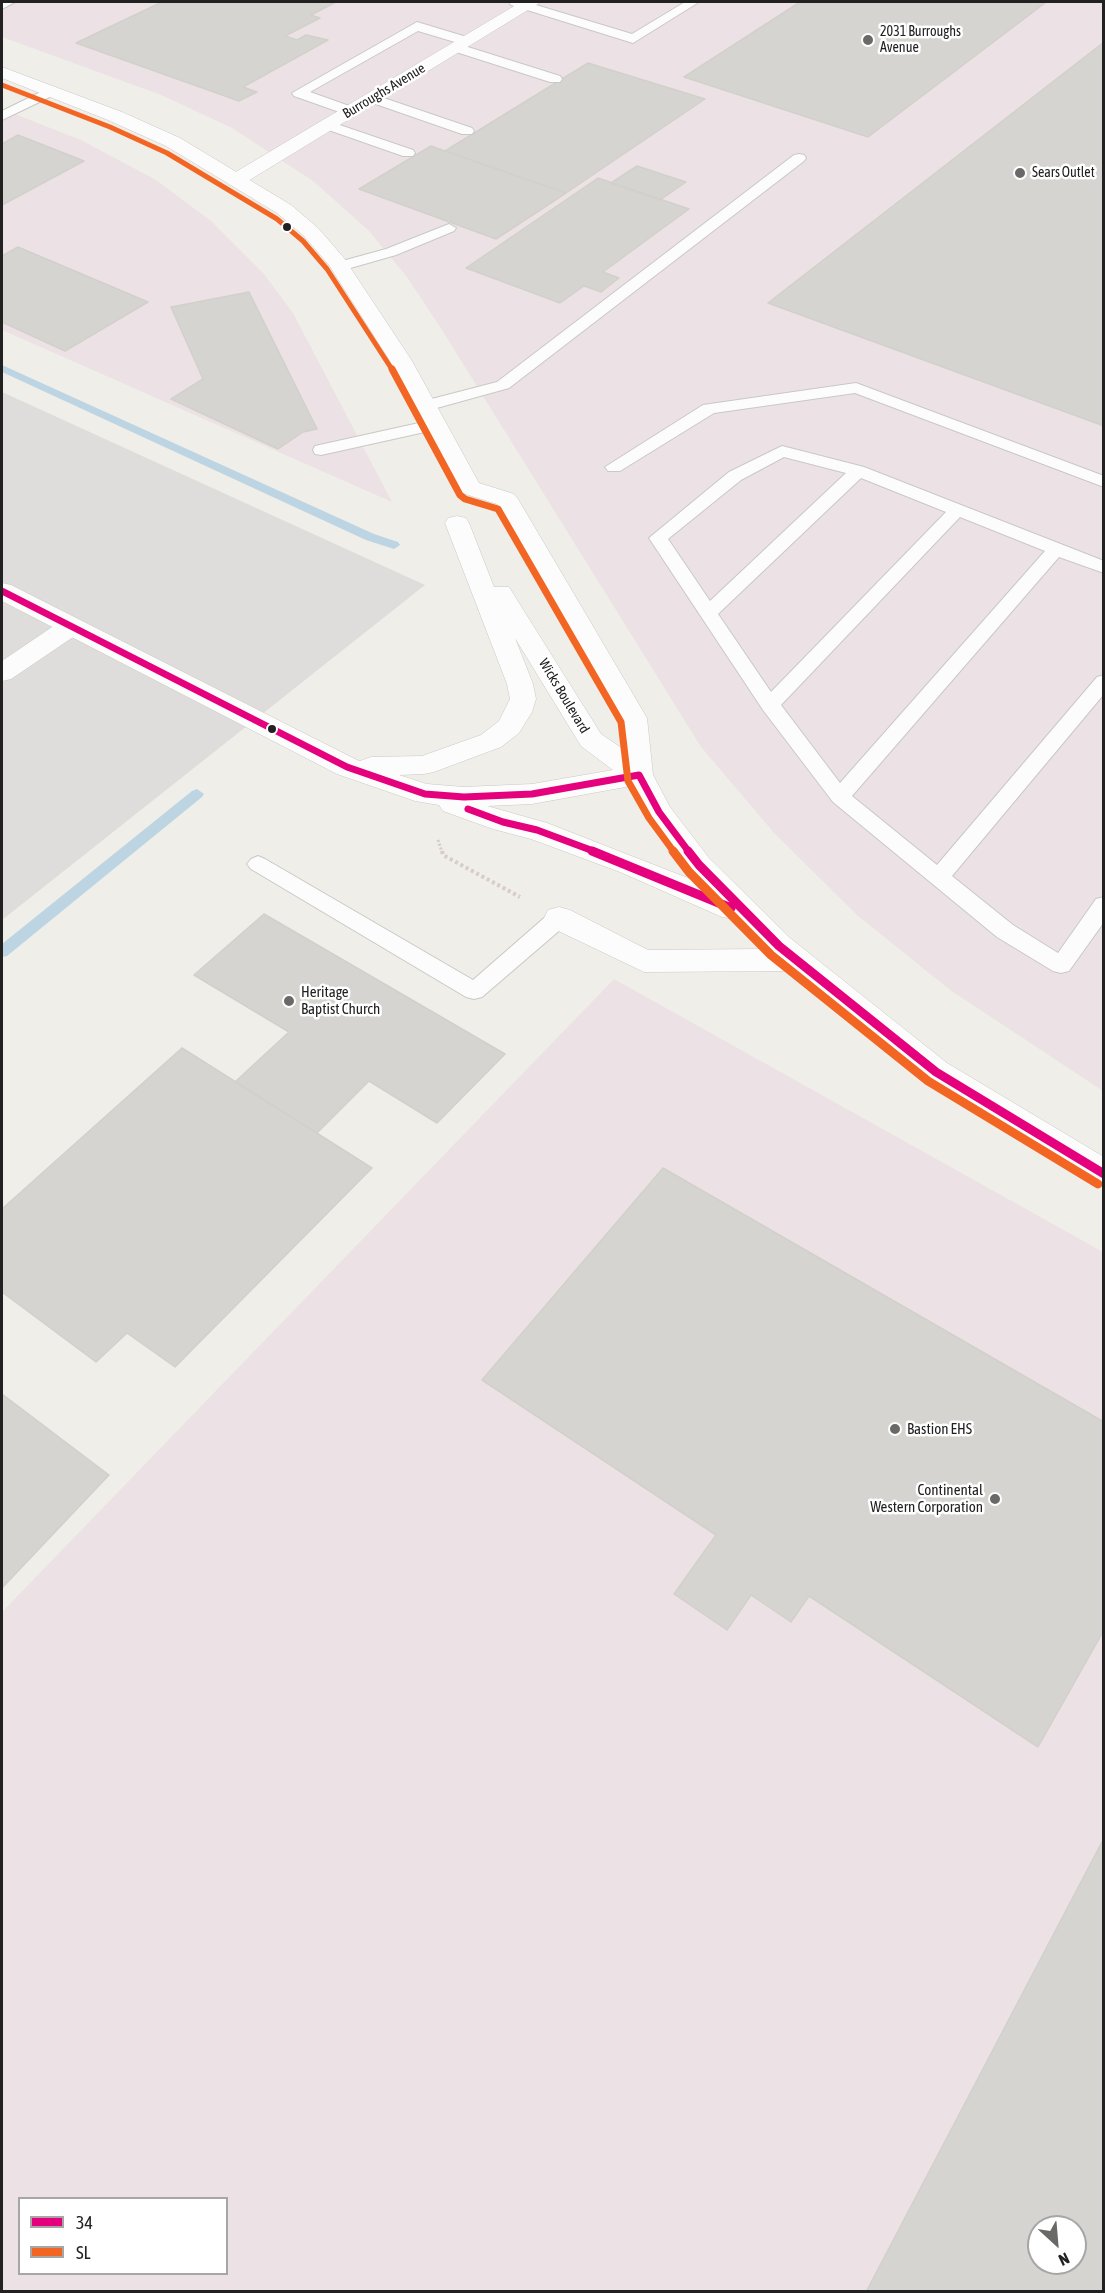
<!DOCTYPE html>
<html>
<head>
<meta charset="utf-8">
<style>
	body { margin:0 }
	#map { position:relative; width:1105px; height:2293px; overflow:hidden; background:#efeee9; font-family:"Asap Condensed",sans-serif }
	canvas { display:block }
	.frame { position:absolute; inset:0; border:3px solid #212121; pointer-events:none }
	.legend { position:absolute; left:18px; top:2197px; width:210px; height:78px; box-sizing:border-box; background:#fff; border:2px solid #a6a6a6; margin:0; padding:8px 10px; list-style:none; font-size:18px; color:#212121 }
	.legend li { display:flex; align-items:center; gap:12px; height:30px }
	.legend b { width:30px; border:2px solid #a6a6a6 }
	.north { position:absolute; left:1027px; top:2215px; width:60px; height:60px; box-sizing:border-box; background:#fff; border:2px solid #a6a6a6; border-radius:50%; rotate:154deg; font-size:16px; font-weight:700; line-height:24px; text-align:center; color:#212121 }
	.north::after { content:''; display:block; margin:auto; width:21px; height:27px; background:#696967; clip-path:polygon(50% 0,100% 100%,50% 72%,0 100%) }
</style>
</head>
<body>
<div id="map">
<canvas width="1105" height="2293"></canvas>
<div class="frame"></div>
<ul class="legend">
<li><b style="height:8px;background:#e5007d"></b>34</li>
<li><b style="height:8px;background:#f26522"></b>SL</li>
</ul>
<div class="north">N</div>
</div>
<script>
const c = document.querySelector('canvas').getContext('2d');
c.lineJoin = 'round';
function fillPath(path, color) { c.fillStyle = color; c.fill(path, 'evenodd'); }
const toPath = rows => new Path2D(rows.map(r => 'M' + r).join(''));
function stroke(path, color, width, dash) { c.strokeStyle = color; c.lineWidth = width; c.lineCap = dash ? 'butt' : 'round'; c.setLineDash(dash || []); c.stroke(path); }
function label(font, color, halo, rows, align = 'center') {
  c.font = font + ' "Asap Condensed",sans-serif'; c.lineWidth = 5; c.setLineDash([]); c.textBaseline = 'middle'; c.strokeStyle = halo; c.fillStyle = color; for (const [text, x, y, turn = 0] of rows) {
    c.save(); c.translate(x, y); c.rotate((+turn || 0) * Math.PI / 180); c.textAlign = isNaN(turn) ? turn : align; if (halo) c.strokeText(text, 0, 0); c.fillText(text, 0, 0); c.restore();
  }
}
fillPath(toPath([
	[2,392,425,585,2,920]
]), '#dedddb');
fillPath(toPath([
	[2,2,1103,2,1103,1091,950,990,857,915,775,834,701,747,442,330,407,277,368,230,313,181,232,128,161,95,2,37],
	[2,109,81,140,156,180,211,221,264,274,293,313,392,502,2,330],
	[614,979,1103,1252,1103,2291,2,2291,2,1612],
	[20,2198,226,2198,226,2274,20,2274],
	[1039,2227,1075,2227,1075,2263,1039,2263]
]), '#ece2e6');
fillPath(toPath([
	[2,365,374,534,398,542,400,545,394,549,366,540,2,372,2,365],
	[197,789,204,794,202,797,7,956,2,957,2,944,192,791,197,789]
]), '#bdd5e2');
const building = toPath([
	[162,2,336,2,311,15,320,18,285,36,297,40,306,35,328,40,243,87,257,92,239,101,76,43,162,2],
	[800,2,1038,2,1045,3,868,137,684,77,800,2],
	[1104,42,1104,426,768,303,1104,42],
	[588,63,705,99,566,193,445,151,588,63],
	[18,135,84,161,2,205,2,144,18,135],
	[431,146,445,151,566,193,496,239,359,189,431,146],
	[637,166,686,182,660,200,611,183,637,166],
	[598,178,689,209,603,272,619,278,601,292,584,286,560,303,466,268,598,178],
	[18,247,148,302,65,351,2,322,2,256,18,247],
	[249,292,317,429,303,432,278,449,171,399,203,379,171,307,249,292],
	[264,914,505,1054,437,1123,369,1081,317,1133,235,1082,289,1032,194,975,264,914],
	[182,1048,372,1168,175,1367,127,1333,96,1362,2,1292,2,1209,182,1048],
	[663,1168,1104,1422,1104,1630,1038,1747,809,1596,791,1622,751,1595,727,1630,674,1594,716,1535,482,1380,663,1168],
	[2,1394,109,1475,2,1588,2,1394],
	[1104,1838,1104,2292,866,2292,1104,1838],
	[1039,2227,1075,2227,1075,2263,1039,2263,1039,2227]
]);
fillPath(building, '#d6d4d0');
stroke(building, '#d2d0ca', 1.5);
const service = toPath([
	[2,2,15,2,2,9,2,2],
	[509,2,526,2,632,34,685,2,699,2,633,43,511,5,509,2],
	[417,22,470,38,471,41,465,45,418,31,310,92,355,108,357,111,355,114,345,114,294,96,292,93,417,22],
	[455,43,560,76,562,79,560,82,550,82,450,50,449,47,455,43],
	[51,87,58,91,56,94,2,120,2,111,51,87],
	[372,94,472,128,474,131,472,134,462,134,367,101,365,98,372,94],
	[328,121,413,150,415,153,413,156,403,156,323,128,321,125,323,122,328,121],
	[799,154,804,155,806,158,804,161,509,388,426,411,418,406,420,402,497,382,794,155,799,154],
	[449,224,456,228,454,231,396,255,340,271,332,266,335,263,386,249,449,224],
	[856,383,1104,476,1104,487,855,393,714,413,620,471,608,471,605,467,703,405,856,383],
	[437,419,443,420,445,424,443,428,321,455,315,454,313,450,315,446,437,419],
	[782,446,864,467,1104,561,1104,573,1059,557,852,796,937,865,1097,677,1104,675,1104,694,952,876,1013,925,1058,953,1096,899,1104,897,1104,922,1069,971,1061,973,1053,971,997,937,833,802,763,710,649,538,729,472,782,446],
	[784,457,846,473,710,601,668,539,741,480,784,457],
	[861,478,946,512,771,692,718,614,861,478],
	[960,517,1045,551,840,783,781,705,960,517],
	[258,856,265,859,473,980,551,912,559,910,567,912,570,918,567,924,482,997,474,999,466,997,251,869,247,864,251,859,258,856]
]);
const minor = toPath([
	[521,2,541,2,243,184,236,186,229,184,226,180,229,176,521,2],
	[70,619,79,621,83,627,79,633,11,679,2,681,2,661,61,621,70,619]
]);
const tertiary = toPath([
	[2,67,122,112,180,138,291,205,318,228,344,258,412,361,479,483,514,494,518,499,647,718,653,775,670,807,709,858,790,938,947,1063,1104,1157,1104,1187,1092,1184,925,1081,790,971,644,972,548,926,544,918,548,910,559,907,570,910,648,950,763,949,735,919,722,917,620,872,531,839,493,829,443,811,439,805,415,801,337,774,2,601,2,583,11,585,357,760,360,761,371,757,422,756,481,735,499,721,510,699,507,684,445,523,448,518,457,516,466,518,469,523,494,587,509,587,601,734,623,749,619,718,497,504,462,493,390,361,329,265,304,236,277,213,166,146,108,120,2,78,2,67],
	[515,638,581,746,613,770,532,784,464,787,427,784,399,775,424,774,434,772,501,747,519,733,532,712,536,699,533,684,515,638],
	[631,786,649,819,698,882,547,823,487,806,532,804,631,786]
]);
stroke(service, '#c8c8c5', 2);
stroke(minor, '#c8c8c5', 1);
stroke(tertiary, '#c8c8c5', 1);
stroke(toPath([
	[438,840,442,852]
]), '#d8ccc8', 3, [2, 2]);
stroke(toPath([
	[442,851,443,855,520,897]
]), '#d8ccc8', 4, [3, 3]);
fillPath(service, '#fdfcfc');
fillPath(minor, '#fdfcfc');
fillPath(tertiary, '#fdfcfc');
stroke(toPath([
	[2,591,347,767,425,794,464,797,532,794,639,775,659,812,689,852],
	[468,809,503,822,537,830,596,852]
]), '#e5007d', 7);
stroke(toPath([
	[592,851,731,908],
	[688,851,699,865,779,946,936,1072,1104,1174]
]), '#e5007d', 9);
stroke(toPath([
	[2,85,110,127,167,153,277,219,303,241,327,269,393,371]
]), '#f26522', 5);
stroke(toPath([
	[392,369,460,495,465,499,498,509,621,722,628,781,649,818,674,852]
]), '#f26522', 7);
stroke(toPath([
	[673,851,689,872,771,955,928,1081,1098,1184]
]), '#f26522', 9);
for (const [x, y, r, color] of [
	[868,40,6,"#696967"],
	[1020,173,6,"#696967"],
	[287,227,5,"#212121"],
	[272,729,5,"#212121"],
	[289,1001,6,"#696967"],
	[895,1429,6,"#696967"],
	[995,1499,6,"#696967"]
]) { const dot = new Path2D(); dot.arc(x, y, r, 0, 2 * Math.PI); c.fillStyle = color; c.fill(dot); stroke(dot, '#fff', 2); }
label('14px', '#212121', '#fff', [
	["2031 Burroughs",880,32],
	["Avenue",880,48],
	["Sears Outlet",1032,173]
], 'left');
label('14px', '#212121', '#fff', [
	["Burroughs Avenue",384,91,-31],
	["Wicks Boulevard",564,696,59]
]);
label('15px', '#212121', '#fff', [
	["Heritage",301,992],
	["Baptist Church",301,1009],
	["Bastion EHS",907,1429],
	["Continental",983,1490,"right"],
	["Western Corporation",983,1507,"right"]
], 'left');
</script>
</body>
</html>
